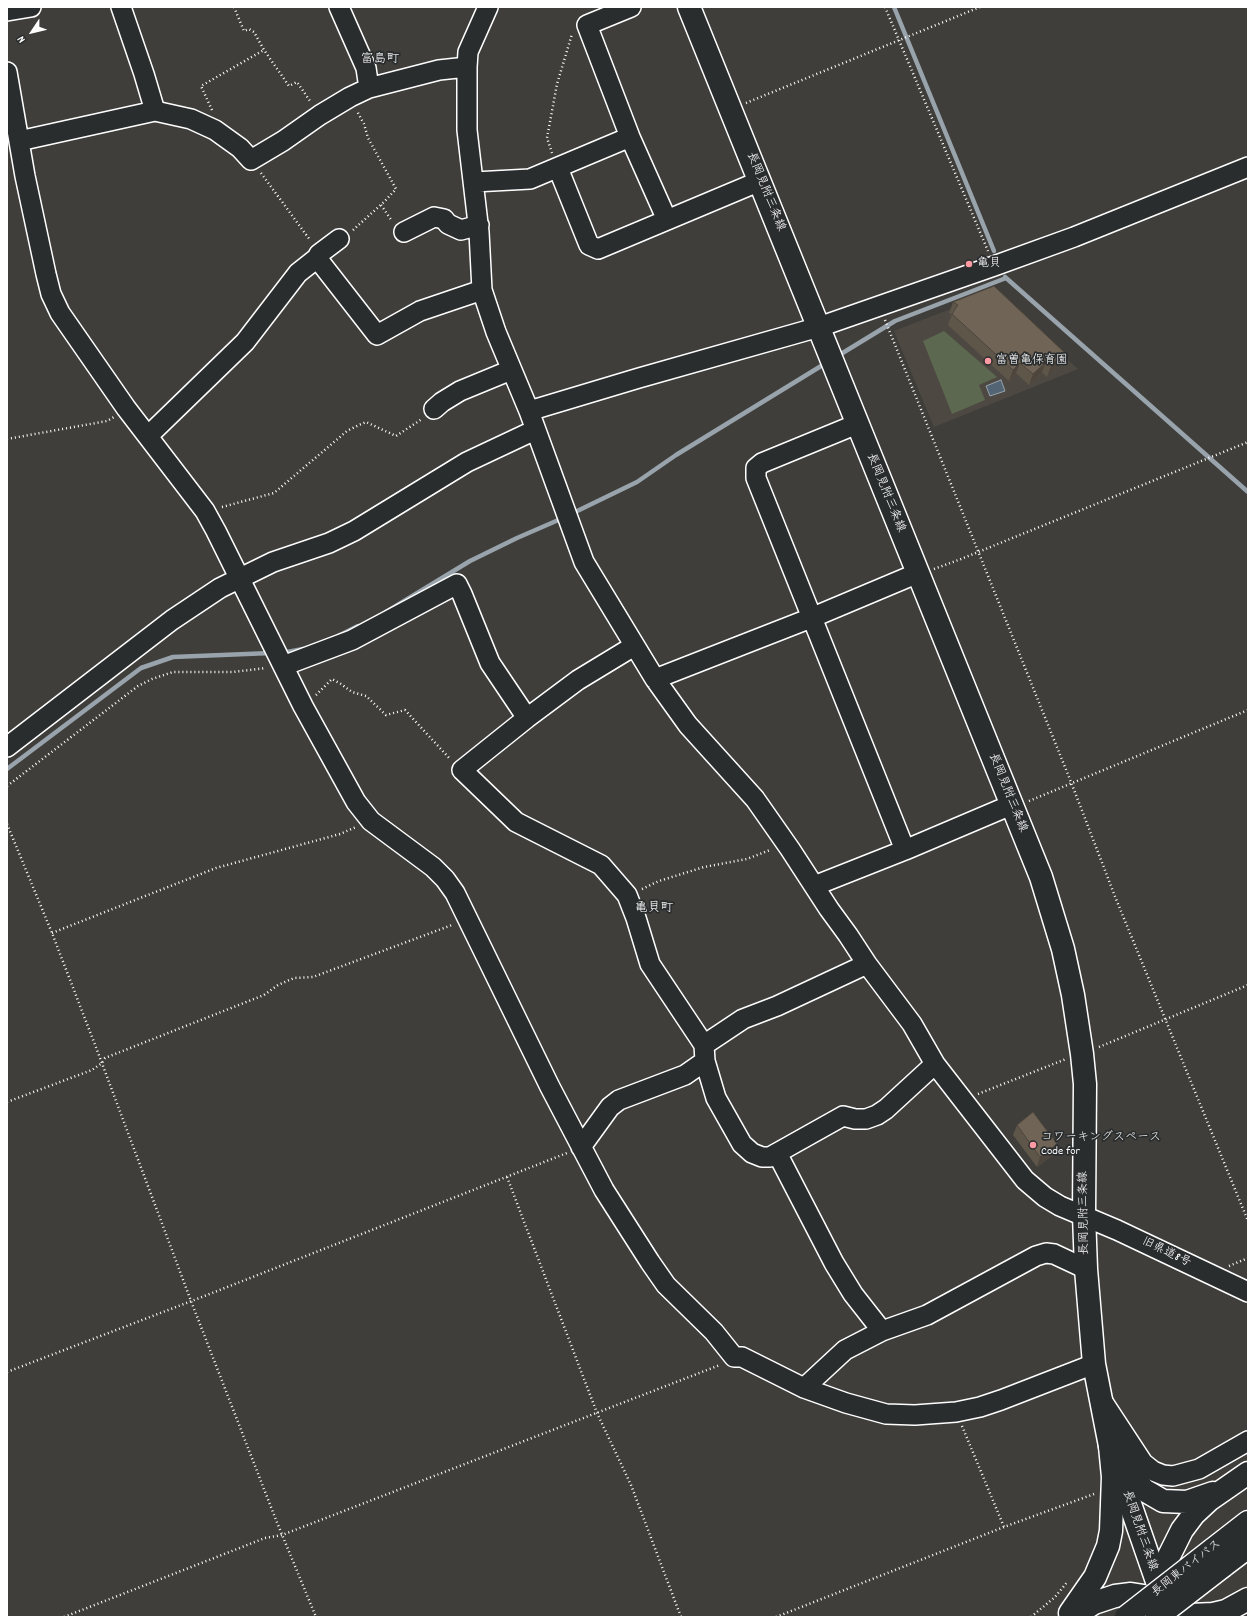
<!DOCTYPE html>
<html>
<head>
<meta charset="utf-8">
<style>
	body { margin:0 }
	#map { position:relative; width:1255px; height:1624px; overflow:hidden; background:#3f3e3a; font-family:Dekko,sans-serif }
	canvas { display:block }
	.frame { position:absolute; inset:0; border:8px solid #fff; pointer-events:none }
	.north { position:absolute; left:12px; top:12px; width:40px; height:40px; -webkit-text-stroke:3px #2a2d2e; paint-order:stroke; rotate:235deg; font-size:11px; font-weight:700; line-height:16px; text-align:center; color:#fff }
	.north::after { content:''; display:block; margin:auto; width:14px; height:18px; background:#fff; clip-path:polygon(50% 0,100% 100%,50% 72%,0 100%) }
</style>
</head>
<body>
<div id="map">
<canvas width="1255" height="1624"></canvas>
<div class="frame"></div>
<div class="north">N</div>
</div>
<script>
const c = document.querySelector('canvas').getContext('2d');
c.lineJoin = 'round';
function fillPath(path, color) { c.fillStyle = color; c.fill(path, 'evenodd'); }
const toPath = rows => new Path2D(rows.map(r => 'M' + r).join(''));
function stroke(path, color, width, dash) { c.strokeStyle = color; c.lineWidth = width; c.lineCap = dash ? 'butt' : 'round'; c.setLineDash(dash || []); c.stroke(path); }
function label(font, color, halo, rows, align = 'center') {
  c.font = font + ' Dekko,"Klee One",sans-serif'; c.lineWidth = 3.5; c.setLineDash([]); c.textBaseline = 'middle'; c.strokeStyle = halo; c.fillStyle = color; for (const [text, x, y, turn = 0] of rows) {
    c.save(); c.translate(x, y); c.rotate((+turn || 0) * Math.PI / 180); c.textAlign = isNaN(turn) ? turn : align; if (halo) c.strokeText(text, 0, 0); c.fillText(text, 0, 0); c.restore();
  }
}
fillPath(toPath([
	[994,292,1078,369,934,427,894,331]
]), '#4d4942');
fillPath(toPath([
	[944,331,997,377,979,385,985,400,952,414,923,341]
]), '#5c6850');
const water = toPath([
	[1001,380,1005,391,990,396,986,386,1001,380]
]);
fillPath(water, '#536575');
stroke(water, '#98a3ac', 1);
stroke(toPath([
	[894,7,994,251],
	[1005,277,1248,492],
	[836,357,895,321,1006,278],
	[571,514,637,482,676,455,826,363],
	[386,612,470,561,517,538,563,518],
	[338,636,358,626],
	[282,653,303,649],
	[7,769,141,668,173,657,271,653]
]), '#98a3ac', 4.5);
const minor = toPath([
	[121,7,144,74,155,111],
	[339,7,366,68,369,88],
	[488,7,468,52,467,67,467,130,479,232,482,290,496,332,529,411,584,562,655,679,688,725,755,799,790,849,829,909,848,935,867,964,912,1024,935,1064,1025,1180,1045,1197,1060,1206,1117,1230,1248,1292],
	[631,7,587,25,630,137,667,220],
	[7,11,31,7],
	[7,72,25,176,46,274,51,294,60,313,126,408,205,511,216,531,303,706,356,802,371,821,433,867,445,879,455,893,550,1087,604,1190,650,1262,666,1285,714,1332,734,1357,742,1357,804,1388,846,1403,886,1414,915,1415,956,1412,980,1407,1001,1400,1094,1364],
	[19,141,155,111,191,119,215,130,240,148,251,160,283,141,320,115,350,97,369,88,439,70,467,67],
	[558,168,589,245,598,249,760,181],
	[474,182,530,179,630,137],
	[404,232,434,217,444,219,448,224,461,230,479,225],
	[317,258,319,254,339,239],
	[434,409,442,402,460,391,511,370],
	[529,411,639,378,819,327,994,266,1074,237,1248,167],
	[857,424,762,463,756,468,756,478,905,850],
	[148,436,245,342,298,273,317,258,377,335,420,311,482,290],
	[634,646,578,680,527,718,462,770,516,822,601,865,627,895,636,918,650,964,704,1045,705,1061,716,1098,742,1144,752,1153,762,1157,770,1157,777,1153,834,1263,853,1294,882,1331],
	[283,666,352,640,457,584,462,594,490,663,527,718],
	[655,679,811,618,918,573],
	[7,747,172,620,220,588,273,562,329,543,354,531,467,462,535,430],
	[814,886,905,850,1011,805],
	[704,1045,743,1019,777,1006,867,964],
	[581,1147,610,1107,619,1100,685,1075,705,1061],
	[777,1153,843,1116,855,1119,866,1119,877,1115,886,1109,935,1064],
	[804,1388,845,1350,882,1331,927,1315,1036,1256,1046,1253,1054,1254,1086,1269],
	[1103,1402,1143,1463,1153,1471,1163,1475,1173,1476,1199,1469,1248,1441]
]);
const major = toPath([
	[689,7,1041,877,1063,949,1073,995,1082,1054,1085,1084,1084,1215,1086,1269,1094,1364,1110,1446,1162,1596]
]);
const highway = toPath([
	[1111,1447,1137,1482,1144,1490,1163,1501,1187,1502,1213,1493],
	[1212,1550,1248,1522],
	[1223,1566,1248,1547],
	[1070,1613,1095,1577,1108,1546,1111,1531,1113,1477,1110,1446],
	[1072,1617,1094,1603,1115,1596,1131,1594,1163,1599,1160,1580,1162,1570,1182,1530,1194,1514,1209,1500,1248,1473],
	[1164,1617,1166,1605,1191,1615,1213,1614,1226,1611,1248,1599]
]);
stroke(minor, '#fff', 22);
stroke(major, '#fff', 25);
stroke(highway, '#fff', 25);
stroke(toPath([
	[234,7,244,31,249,29,254,32,264,50,289,86,297,82,310,101],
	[885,7,988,251],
	[746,103,980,7],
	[212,110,201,86,264,50],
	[552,153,547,138,557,84,572,34],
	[261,173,310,240],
	[381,205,392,221],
	[353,230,384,202,396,189,368,138,364,124,357,111],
	[885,320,1071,782,1116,899,1248,1221],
	[7,439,107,421,114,417],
	[222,507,274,493,347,431,359,425,366,422,396,436,422,419],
	[934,569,961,559,1248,442],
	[316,695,332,679,341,684,352,692,366,696,386,715,405,710,450,759],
	[7,786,138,686,152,679,173,672,233,672,266,668],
	[1029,801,1248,710],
	[7,824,52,933,97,1050,191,1301,276,1520,316,1617],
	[642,889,659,881,704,867,747,859,770,850],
	[52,933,216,868,340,834,356,827],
	[1099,1047,1248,985],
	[978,1094,1066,1059],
	[7,1102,92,1070,102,1063,105,1058,264,995,278,985,294,978,313,977,452,925],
	[507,1177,597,1413,631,1485,681,1617],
	[1229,1266,1248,1258],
	[7,1372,202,1297,567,1153],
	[962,1426,1004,1527],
	[64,1617,265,1538,282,1535,720,1365],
	[776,1617,1004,1527,1094,1494],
	[1031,1617,1055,1597,1068,1581]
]), '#fff', 2.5, [1, 3]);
stroke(minor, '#2a2d2e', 19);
stroke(major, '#2a2d2e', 22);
stroke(highway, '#2a2d2e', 22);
const highwayBridge = toPath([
	[1126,1617,1212,1550],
	[1157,1617,1223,1566]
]);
stroke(highwayBridge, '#fff', 25, []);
stroke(highwayBridge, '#2a2d2e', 22);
fillPath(toPath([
	[953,302,1064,352,1061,362,1047,377,1042,372,1029,385,1016,373,1009,381,948,325,952,314,949,313],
	[1017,1125,1053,1155,1037,1167,1013,1135]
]), '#5f564a');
fillPath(toPath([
	[1064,352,1061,362,1047,377,1051,366],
	[1046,362,1042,372,1029,385,1033,374],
	[1020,363,1016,373,1009,381,1013,370],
	[1057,1144,1053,1155,1037,1167,1040,1157]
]), '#4e463c');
const building = toPath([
	[994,286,1064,352,1051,366,1046,362,1033,374,1020,363,1013,370,952,314,958,305,953,302,994,286],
	[1033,1112,1057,1144,1040,1157,1017,1125,1033,1112]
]);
fillPath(building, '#6f6456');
stroke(building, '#4e463c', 1);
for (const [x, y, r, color] of [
	[969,264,4,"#ff9aa2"],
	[988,361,4,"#ff9aa2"],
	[1033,1145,4,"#ff9aa2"]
]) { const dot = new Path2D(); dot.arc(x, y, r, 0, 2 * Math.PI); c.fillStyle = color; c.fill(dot); stroke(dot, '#2a2d2e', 1.5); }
label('12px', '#fff', '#2a2d2e', [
	["長岡見附三条線",765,192,68],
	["長岡見附三条線",885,493,68],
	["長岡見附三条線",1007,793,68],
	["長岡見附三条線",1085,1213,-91],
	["旧県道8号",1166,1253,26],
	["長岡見附三条線",1139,1531,71],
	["長岡東バイパス",1187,1569,-38]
]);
label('12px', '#fff', '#2a2d2e', [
	["亀貝",977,264],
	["富曽亀保育園",996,361],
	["コワーキングスペース",1041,1138],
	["Code for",1041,1152]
], 'left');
label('13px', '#fff', '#2a2d2e', [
	["富島町",380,60],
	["亀貝町",654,909]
]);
</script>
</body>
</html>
